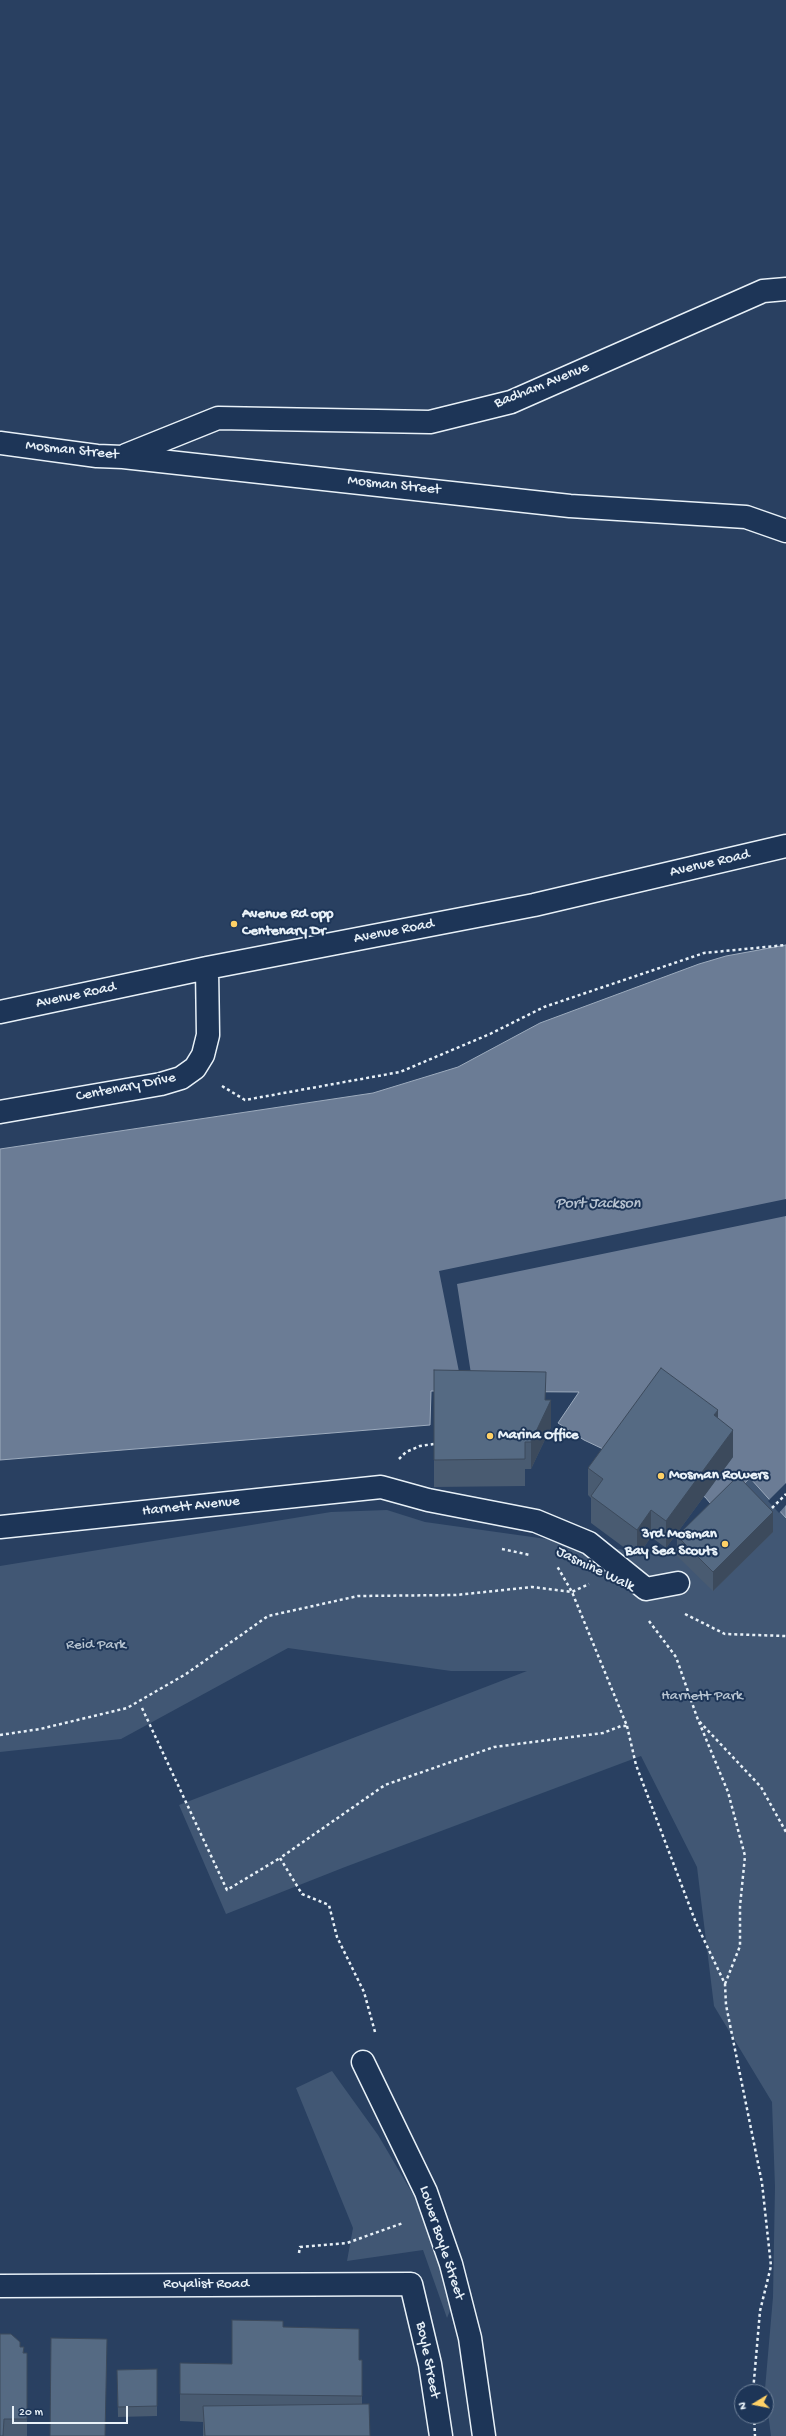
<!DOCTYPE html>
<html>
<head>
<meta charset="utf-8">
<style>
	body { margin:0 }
	#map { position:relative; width:786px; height:2436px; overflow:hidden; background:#294061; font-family:"Gochi Hand",sans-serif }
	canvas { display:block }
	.north { position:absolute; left:734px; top:2384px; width:40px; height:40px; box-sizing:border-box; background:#1d3557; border:1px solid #6e8097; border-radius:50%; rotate:260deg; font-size:11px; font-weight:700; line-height:16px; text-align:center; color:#e8f1f8 }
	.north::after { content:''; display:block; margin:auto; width:14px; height:18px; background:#ffd166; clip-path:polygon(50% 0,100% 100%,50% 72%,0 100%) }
	.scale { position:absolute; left:12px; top:2406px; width:116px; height:18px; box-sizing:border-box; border:2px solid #e8f1f8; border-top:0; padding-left:5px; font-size:12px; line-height:14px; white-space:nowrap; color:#e8f1f8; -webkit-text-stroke:3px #1d3557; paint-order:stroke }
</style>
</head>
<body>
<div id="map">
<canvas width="786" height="2436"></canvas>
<div class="north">N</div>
<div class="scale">20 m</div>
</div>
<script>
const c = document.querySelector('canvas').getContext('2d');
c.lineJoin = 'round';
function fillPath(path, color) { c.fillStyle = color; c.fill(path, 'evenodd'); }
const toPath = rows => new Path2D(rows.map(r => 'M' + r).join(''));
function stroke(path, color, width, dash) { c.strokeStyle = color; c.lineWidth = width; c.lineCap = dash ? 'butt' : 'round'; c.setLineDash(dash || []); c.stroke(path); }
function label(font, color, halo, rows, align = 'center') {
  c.font = font + ' "Gochi Hand",sans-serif'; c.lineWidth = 4; c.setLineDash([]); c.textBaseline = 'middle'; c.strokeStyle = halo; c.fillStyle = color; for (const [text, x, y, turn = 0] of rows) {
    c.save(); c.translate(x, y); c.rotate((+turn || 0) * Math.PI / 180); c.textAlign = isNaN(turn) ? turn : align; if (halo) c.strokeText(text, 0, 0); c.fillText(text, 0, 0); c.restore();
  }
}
fillPath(toPath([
	[750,1478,786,1518,786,2436,771,2436,765,2389,773,2297,775,2187,772,2102,714,2006,697,1867,641,1756,345,1867,226,1914,179,1805,527,1671,451,1671,288,1648,121,1739,0,1752,0,1566,331,1512,387,1510,425,1522,668,1556],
	[332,2071,378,2135,431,2225,453,2303,447,2318,423,2250,347,2261,353,2228,296,2088]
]), '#415774');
const water = toPath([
	[786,945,786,1518,750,1478,716,1510,705,1497,584,1440,558,1423,579,1392,431,1391,430,1425,0,1460,0,1149,373,1093,458,1067,540,1023,699,964,726,956,786,945]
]);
fillPath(water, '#6b7c95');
stroke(water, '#9dabbd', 1);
fillPath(toPath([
	[786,1199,786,1216,457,1284,474,1393,463,1392,439,1271],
	[786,1483,786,1505,779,1513,768,1501]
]), '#294061');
const minor = toPath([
	[0,443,97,456,123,457,570,506,746,517,786,531],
	[126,455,218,418,430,422,511,402,763,291,786,289],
	[0,1012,207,968,534,905,786,846],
	[0,1112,161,1084,181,1078,195,1068,203,1055,208,1035,207,968],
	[0,1527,381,1487,428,1500,536,1521,589,1543,646,1589,678,1583],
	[363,2062,426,2192,451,2264,470,2338,484,2436],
	[0,2286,411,2284,430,2364,441,2436]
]);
stroke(minor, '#e8f1f8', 25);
stroke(toPath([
	[222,1086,245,1100,400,1072,490,1034,544,1007,704,953,786,945],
	[399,1459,406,1452,420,1446,434,1444],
	[772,1508,786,1494],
	[502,1549,530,1555],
	[685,1614,725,1634,786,1636],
	[649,1621,676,1657,698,1720,761,1787,786,1832],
	[142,1708,227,1890,280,1858],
	[699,1722,728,1792,745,1856,740,1906,740,1946,725,1984],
	[627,1726,636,1765,696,1923,725,1984,726,2005,762,2183,771,2266,760,2311,753,2392],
	[0,1735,40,1729,127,1708,186,1674,268,1616,358,1596,456,1595,532,1587,572,1592,589,1584],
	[375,2032,364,1992,337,1937,329,1905,302,1894,280,1858,385,1785,494,1747,603,1733,621,1726,627,1726,572,1592,557,1566],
	[299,2253,300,2247,347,2243,403,2223],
	[754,2416,755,2436]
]), '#e8f1f8', 2.5, [3, 3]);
stroke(minor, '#1d3557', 22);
fillPath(toPath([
	[434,1370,546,1400,551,1427,531,1469,525,1469,525,1486,434,1487],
	[718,1419,733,1457,666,1548,651,1537,637,1557,591,1523,591,1498,588,1495,588,1468],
	[773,1532,713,1591,677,1556,677,1536],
	[283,2327,359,2360,362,2387,362,2404,370,2436,203,2436,203,2422,180,2421,180,2394,232,2364],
	[11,2334,24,2353,27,2353,27,2436,0,2436],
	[157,2369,157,2416,118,2417,117,2370]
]), '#495b71');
fillPath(toPath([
	[551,1400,551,1427,531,1469,531,1442],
	[718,1410,718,1437,714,1415],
	[733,1430,733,1457,666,1548,666,1521],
	[651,1510,651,1537,637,1557,637,1530],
	[773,1512,773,1532,713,1591,713,1572]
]), '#3c4a5c');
const building = toPath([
	[661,1368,718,1410,714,1415,733,1430,666,1521,651,1510,637,1530,591,1496,603,1479,588,1468,661,1368],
	[434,1370,546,1372,545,1400,551,1400,531,1442,525,1442,525,1459,434,1460,434,1370],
	[738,1476,773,1512,713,1572,677,1536,738,1476],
	[232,2320,283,2321,283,2327,359,2329,359,2360,362,2360,362,2396,180,2394,180,2363,232,2364,232,2320],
	[0,2334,11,2334,20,2342,20,2347,24,2347,23,2353,27,2353,27,2419,4,2419,3,2436,0,2436,0,2334],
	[51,2338,107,2339,105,2436,50,2436,51,2338],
	[157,2369,157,2406,118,2407,117,2370,157,2369],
	[369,2404,370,2436,205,2436,203,2406,369,2404]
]);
fillPath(building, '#556a83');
stroke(building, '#3c4a5c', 1);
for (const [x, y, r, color] of [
	[234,924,4,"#ffd166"],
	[490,1436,4,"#ffd166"],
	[661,1476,4,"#ffd166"],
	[725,1544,4,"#ffd166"]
]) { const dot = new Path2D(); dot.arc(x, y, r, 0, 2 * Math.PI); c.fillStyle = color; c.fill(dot); stroke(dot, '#1d3557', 1.5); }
label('15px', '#e8f1f8', '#1d3557', [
	["Badham Avenue",542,386,-22],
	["Mosman Street",72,451,6],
	["Mosman Street",394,486,6],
	["Avenue Road",710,864,-13],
	["Avenue Road",394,932,-11],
	["Avenue Road",76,996,-12],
	["Centenary Drive",126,1088,-11],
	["Harnett Avenue",191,1507,-6],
	["Jasmine Walk",595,1570,26],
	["Lower Boyle Street",441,2243,72],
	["Royalist Road",206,2285],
	["Boyle Street",427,2360,79]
]);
label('bold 15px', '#e8f1f8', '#1d3557', [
	["Avenue Rd opp",242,915],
	["Centenary Dr",242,932],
	["Marina Office",498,1436],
	["Mosman Rowers",669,1476],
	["3rd Mosman",717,1535,"right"],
	["Bay Sea Scouts",717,1552,"right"]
], 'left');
label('15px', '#b6c3d0', '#1d3557', [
	["Reid Park",96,1646],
	["Harnett Park",702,1697]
]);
label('italic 16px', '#b6c2d0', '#1d3557', [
	["Port Jackson",598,1205]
]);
</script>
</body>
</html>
